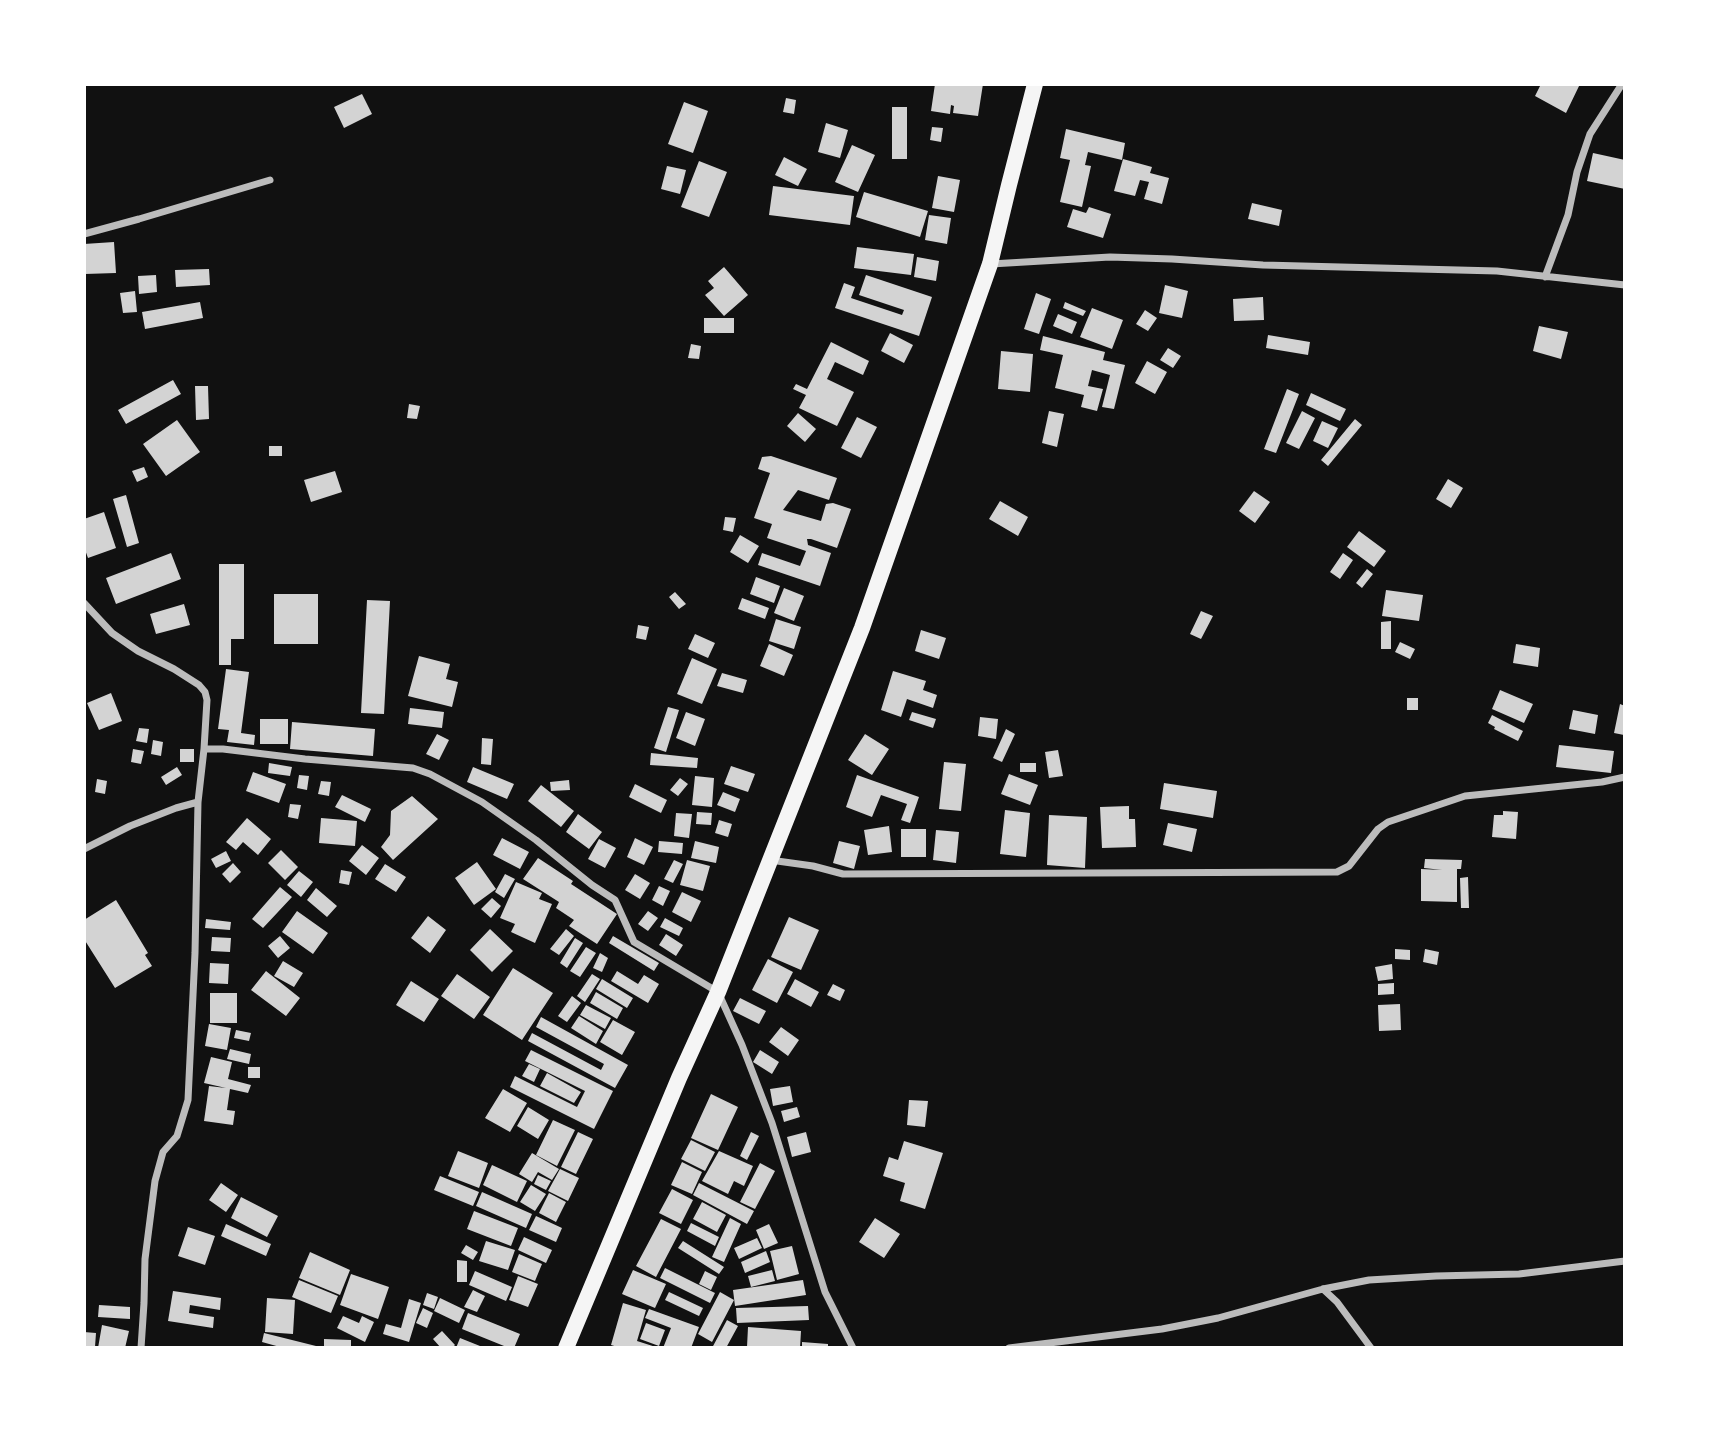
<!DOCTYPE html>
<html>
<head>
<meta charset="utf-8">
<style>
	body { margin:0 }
	#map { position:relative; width:1709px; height:1432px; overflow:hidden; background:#111; font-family:"Playfair Display",serif }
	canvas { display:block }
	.frame { position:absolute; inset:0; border:86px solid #fff; pointer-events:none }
</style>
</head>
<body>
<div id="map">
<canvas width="1709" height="1432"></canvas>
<div class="frame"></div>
</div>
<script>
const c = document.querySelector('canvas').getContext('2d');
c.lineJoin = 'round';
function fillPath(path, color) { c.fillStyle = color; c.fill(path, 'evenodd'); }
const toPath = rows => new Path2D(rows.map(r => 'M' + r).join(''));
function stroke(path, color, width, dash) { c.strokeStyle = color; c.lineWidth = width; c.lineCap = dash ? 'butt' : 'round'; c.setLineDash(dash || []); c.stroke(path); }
fillPath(toPath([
	[935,84,983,84,978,116,953,113,954,106,951,105,950,114,931,111],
	[1541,84,1580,84,1566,113,1535,96],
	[362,94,372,114,344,128,334,107],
	[786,98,796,100,794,114,783,112],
	[684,102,708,111,693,153,668,144],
	[892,107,907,107,907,159,892,159],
	[826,123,848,130,840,158,818,152],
	[932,127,943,128,941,142,930,140],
	[1066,129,1125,143,1122,160,1088,152,1085,165,1091,166,1082,207,1060,202,1070,160,1060,158],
	[852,145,875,155,858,192,835,182],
	[1593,153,1625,160,1625,189,1587,181],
	[784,157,807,169,798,186,775,175],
	[1123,159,1152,167,1150,173,1169,178,1162,204,1144,199,1149,182,1140,180,1135,196,1114,191],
	[699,161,727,172,709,217,681,207],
	[667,166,686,170,680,194,661,189],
	[938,176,960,180,954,212,932,208],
	[773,186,854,196,850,225,769,215],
	[864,192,928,211,920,237,856,217],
	[1252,203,1282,210,1279,226,1248,219],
	[1089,207,1111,214,1103,238,1067,227,1073,209,1086,213],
	[929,215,951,218,947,244,925,240],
	[114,242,116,273,85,274,84,244],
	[857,247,914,254,911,275,854,268],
	[917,257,939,261,936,281,914,277],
	[724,267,748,295,724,316,705,295,714,288,708,281],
	[209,269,210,285,176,287,175,270],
	[156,275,157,292,139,294,138,276],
	[866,275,932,297,919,336,835,308,844,283,855,287,851,298,902,315,904,310,859,295],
	[1165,285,1188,291,1182,318,1159,313],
	[135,291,137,312,123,313,120,293],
	[1036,293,1051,299,1039,334,1024,329],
	[1263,297,1264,320,1234,321,1233,299],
	[200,302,203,318,145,329,142,312],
	[1065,302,1086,311,1083,316,1063,308],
	[1092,308,1123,320,1112,349,1080,337],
	[1145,310,1157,318,1148,331,1136,324],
	[1058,314,1077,322,1072,334,1053,326],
	[704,318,734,318,734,333,704,333],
	[1539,326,1568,332,1561,359,1533,351],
	[890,333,913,345,904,363,881,351],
	[1268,335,1310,342,1308,355,1266,348],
	[1043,336,1105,352,1103,360,1125,365,1114,409,1102,407,1110,375,1092,370,1088,386,1103,389,1097,411,1081,407,1084,395,1055,388,1063,355,1040,350],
	[831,342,869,361,863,375,835,362,827,379,854,392,837,426,799,408,806,395,793,389,796,384,807,389],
	[691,344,701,346,699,359,688,358],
	[1168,348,1181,356,1173,368,1160,360],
	[1001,351,1033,354,1030,392,998,389],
	[1147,361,1167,372,1155,394,1135,383],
	[173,380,181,394,126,424,118,410],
	[195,386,208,386,209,419,196,420],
	[1287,389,1299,394,1276,453,1264,449],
	[1311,393,1346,409,1340,421,1306,405],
	[409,404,420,406,417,419,407,418],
	[1049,411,1064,414,1057,447,1042,443],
	[1302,411,1315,418,1299,449,1286,443],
	[798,413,816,429,805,442,787,426],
	[857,417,877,427,861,458,841,448],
	[1355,419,1362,425,1328,466,1321,460],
	[177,420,200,452,166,476,143,444],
	[1322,421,1338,428,1328,448,1313,441],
	[269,446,282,446,282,456,269,456],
	[771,456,837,478,829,500,798,490,783,510,821,521,826,504,833,503,851,509,837,548,811,539,807,539,808,545,831,553,820,586,758,565,762,553,800,566,806,551,767,538,772,524,754,518,770,473,758,469,762,457],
	[144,467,148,477,137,482,132,471],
	[335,471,342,492,311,502,304,480],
	[1448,479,1463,488,1451,508,1436,499],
	[1254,491,1270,502,1255,523,1239,511],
	[126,495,139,543,127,547,113,499],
	[1000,501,1028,517,1018,536,989,519],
	[104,512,116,548,88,558,84,547,84,519],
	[725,517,736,518,733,532,723,530],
	[1359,531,1386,551,1374,567,1347,547],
	[740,535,759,546,748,563,730,552],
	[171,553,181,579,116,604,106,578],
	[1343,553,1353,560,1340,579,1330,572],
	[219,564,244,564,244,639,231,639,231,665,219,665],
	[1367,569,1373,574,1362,588,1356,583],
	[756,577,780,586,774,603,750,594],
	[784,588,804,596,794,621,774,613],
	[1386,590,1423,595,1419,621,1382,616],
	[675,592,686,604,679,609,669,597],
	[274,594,318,594,318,644,274,644],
	[742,598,769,608,765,619,738,609],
	[367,600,390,601,384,714,361,713],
	[184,604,190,625,156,634,150,614],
	[1201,611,1213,616,1201,639,1190,634],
	[776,619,801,627,794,649,769,641],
	[1391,621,1391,649,1381,649,1381,622],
	[638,625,649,627,646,640,636,638],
	[921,630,946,638,939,659,915,651],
	[695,634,715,643,708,658,688,649],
	[1400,642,1415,649,1410,659,1395,652],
	[769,644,793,655,784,676,760,666],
	[1516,644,1540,648,1538,667,1513,663],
	[419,656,450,664,446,679,458,682,452,707,408,696],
	[692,658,717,669,702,704,677,694],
	[226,669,249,672,241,733,255,735,254,745,227,742,229,730,218,729],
	[893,671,926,681,923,690,937,695,933,708,907,699,901,717,881,710],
	[722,673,747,680,743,693,717,686],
	[1500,690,1533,704,1524,723,1492,709],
	[111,693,122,721,99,730,87,703],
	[1407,698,1418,698,1418,710,1407,710],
	[1620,704,1625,706,1624,735,1614,733],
	[668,707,679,710,666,752,654,748],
	[410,708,444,712,442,728,408,724],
	[1573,710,1598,715,1595,734,1569,729],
	[686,712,705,719,695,746,676,738],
	[912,712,936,719,933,728,909,720],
	[1492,715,1523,731,1518,741,1494,729,1495,727,1488,723],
	[980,717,998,719,996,739,978,736],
	[260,719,288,719,288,744,260,744],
	[292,722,375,729,373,756,290,749],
	[139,728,149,729,147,743,136,741],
	[1006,729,1015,734,1002,762,993,758],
	[437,734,449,740,439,760,426,754],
	[865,734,889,749,872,775,848,760],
	[482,738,493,739,491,765,481,764],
	[153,740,163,742,161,756,151,754],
	[1559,745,1614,751,1611,773,1556,767],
	[133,749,144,751,141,764,131,762],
	[180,749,194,749,194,762,180,762],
	[1058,750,1063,776,1049,778,1045,752],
	[651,753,698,758,697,768,650,765],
	[944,762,966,764,961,811,939,809],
	[269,763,292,767,290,776,268,773],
	[1020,763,1036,763,1036,772,1020,772],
	[731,766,755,774,748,792,724,784],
	[177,767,182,775,166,785,161,777],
	[473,767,514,784,507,799,467,782],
	[253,772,286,784,279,803,246,791],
	[1009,774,1038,785,1030,805,1001,794],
	[299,775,309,776,307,790,297,788],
	[857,775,919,797,910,823,901,820,907,804,881,795,872,817,846,807],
	[695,776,714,778,712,807,692,805],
	[680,778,688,784,678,796,670,790],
	[97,779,107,781,105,794,95,792],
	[569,780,570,790,551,791,550,782],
	[321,781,331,782,329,796,318,794],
	[1164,783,1217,791,1213,818,1160,809],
	[635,784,667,800,661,813,629,797],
	[541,785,574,811,561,827,528,801],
	[723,792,740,799,735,812,717,805],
	[342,795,371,809,365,822,335,807],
	[412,796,438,819,393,860,381,847,390,835,391,811],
	[290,804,301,805,298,819,288,817],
	[1129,806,1129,819,1135,819,1136,847,1102,848,1100,807],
	[1005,810,1030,813,1026,857,1000,854],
	[1503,811,1518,812,1516,839,1492,837,1494,815,1503,815],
	[697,812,712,813,711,825,696,824],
	[676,813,692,814,689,838,674,836],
	[578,814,602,832,589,849,566,832],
	[1049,815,1087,817,1085,868,1047,865],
	[247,818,271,839,258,855,243,842,236,850,226,842],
	[321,818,357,821,355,846,319,843],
	[719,820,732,824,728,837,715,833],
	[1168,823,1197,829,1192,852,1163,845],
	[889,826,892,852,868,855,864,830],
	[901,829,926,829,926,857,901,857],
	[936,830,959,832,956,863,933,860],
	[502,838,529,852,520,869,493,855],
	[635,838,653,847,644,865,627,857],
	[599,839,616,848,605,868,588,859],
	[659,841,683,843,682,854,658,852],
	[695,841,719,847,716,863,691,858],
	[839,841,860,846,854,869,833,863],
	[362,845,379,858,366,875,349,861],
	[281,850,298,867,285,880,268,863],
	[226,851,231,861,216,868,211,859],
	[538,858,573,881,571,884,617,914,597,944,569,926,574,920,556,908,559,902,523,879],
	[1425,859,1462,860,1461,869,1457,869,1457,902,1421,901,1421,869,1442,870,1424,868],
	[674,860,683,864,673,883,664,879],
	[687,860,710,866,703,891,680,885],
	[477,862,496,889,474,905,455,878],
	[233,863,241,872,230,883,222,874],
	[385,864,406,877,396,892,375,879],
	[341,870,352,872,349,885,339,883],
	[299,871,313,882,301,897,287,885],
	[505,874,515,879,504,898,495,892],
	[635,874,650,883,640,899,625,890],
	[1468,877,1469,908,1461,908,1460,878],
	[516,882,542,893,539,899,552,904,535,943,511,932,515,924,500,918],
	[659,886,670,891,663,906,652,900],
	[280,887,292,897,263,928,252,919],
	[316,888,337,906,327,917,307,900],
	[682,892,701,901,691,922,672,912],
	[492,898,501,906,491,918,481,909],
	[116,900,148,953,145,955,152,966,115,988,84,939,84,920],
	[297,911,328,933,313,954,282,932],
	[648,911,658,918,648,931,638,924],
	[428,916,446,930,430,953,411,938],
	[789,917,819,930,801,970,771,957],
	[665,918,683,928,679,936,660,927],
	[206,919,231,922,230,930,205,928],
	[490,929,513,951,492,972,470,950],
	[566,929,574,936,559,955,550,949],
	[666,934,683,945,676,956,659,945],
	[280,936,290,948,278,958,268,946],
	[613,936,659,963,654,971,609,943],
	[212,937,231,938,230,952,211,951],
	[575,938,583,943,567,968,560,963],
	[586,947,596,953,580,977,570,971],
	[1395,949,1410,950,1410,960,1395,959],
	[1425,949,1439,952,1437,965,1423,962],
	[600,953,608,958,602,972,593,968],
	[768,959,793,972,777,1003,752,990],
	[283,961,303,973,294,987,274,976],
	[210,963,229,964,228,984,209,983],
	[1392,964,1393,979,1378,981,1375,967],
	[513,968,553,993,522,1040,483,1015],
	[266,971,300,998,286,1016,251,990],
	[617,971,638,984,644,975,659,984,648,1003,611,981],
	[457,974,490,997,474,1019,441,996],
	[592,974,600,979,585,1002,577,996],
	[602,979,633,998,627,1008,596,989],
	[795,979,819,992,811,1007,787,994],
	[411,981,439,999,424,1022,396,1005],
	[1394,983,1394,994,1378,995,1378,984],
	[833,984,845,990,840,1001,827,995],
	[596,992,623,1008,617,1019,590,1003],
	[210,993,237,993,237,1023,210,1023],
	[572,996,581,1003,567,1022,558,1016],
	[740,998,766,1011,759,1024,733,1011],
	[1400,1004,1401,1030,1379,1031,1378,1005],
	[586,1005,611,1018,605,1029,580,1015],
	[579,1016,603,1031,596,1044,571,1028],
	[541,1017,628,1065,615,1088,528,1041,532,1033,601,1070,604,1064,536,1027],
	[613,1020,635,1032,622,1055,600,1042],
	[209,1024,231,1028,227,1050,205,1046],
	[781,1027,799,1040,788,1056,769,1042],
	[236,1030,251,1033,249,1041,234,1038],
	[230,1049,251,1054,249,1064,227,1059],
	[531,1050,613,1091,594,1129,510,1087,515,1076,577,1107,585,1091,525,1061],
	[760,1050,779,1062,772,1074,753,1062],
	[211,1057,232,1062,228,1079,251,1085,248,1093,230,1089,227,1110,235,1111,233,1125,204,1121,209,1086,226,1088,204,1083],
	[529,1064,540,1069,534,1082,522,1076],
	[248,1067,260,1067,260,1078,248,1078],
	[547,1073,581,1092,574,1103,540,1086],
	[790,1086,793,1102,773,1106,770,1089],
	[503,1089,527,1103,510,1132,485,1118],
	[711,1094,738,1107,718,1150,691,1138],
	[909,1100,928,1101,925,1127,907,1125],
	[528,1107,549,1120,538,1139,517,1126],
	[797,1107,800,1117,784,1122,781,1111],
	[553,1120,575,1130,557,1166,536,1155],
	[578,1132,593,1139,576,1174,561,1167],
	[751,1132,759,1136,747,1160,740,1156],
	[806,1132,811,1152,792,1157,787,1137],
	[691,1140,715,1152,705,1171,681,1159],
	[904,1141,943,1153,925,1209,900,1201,905,1183,883,1176,889,1157,898,1160],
	[458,1151,488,1163,479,1188,448,1176],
	[719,1151,753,1166,744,1186,734,1181,728,1194,702,1181],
	[532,1153,559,1169,552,1180,538,1172,532,1182,519,1174],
	[682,1162,702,1172,692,1194,671,1185],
	[760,1163,775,1171,755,1209,740,1202],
	[492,1165,527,1181,517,1202,483,1185],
	[560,1169,579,1178,568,1201,548,1191],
	[538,1175,551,1181,546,1190,534,1184],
	[440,1176,479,1192,473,1206,434,1190],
	[221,1183,238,1195,226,1212,209,1200],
	[699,1183,754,1211,747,1224,693,1195],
	[531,1185,546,1194,535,1211,520,1202],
	[672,1189,693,1200,681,1224,659,1213],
	[482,1192,532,1214,526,1228,476,1206],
	[549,1193,566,1202,556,1222,539,1213],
	[241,1197,278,1216,267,1237,231,1218],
	[702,1202,726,1215,717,1232,693,1219],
	[474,1211,518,1228,511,1246,467,1229],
	[536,1216,562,1228,556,1242,529,1230],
	[730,1218,741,1224,724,1262,712,1257],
	[875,1218,900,1234,884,1258,859,1242],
	[661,1219,681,1229,656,1277,636,1266],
	[691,1223,719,1237,715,1246,687,1231],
	[226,1224,271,1244,266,1256,221,1236],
	[769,1224,778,1243,764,1249,756,1230],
	[188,1227,215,1236,205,1265,178,1256],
	[524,1237,552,1250,546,1263,518,1250],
	[757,1238,762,1248,739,1259,734,1248],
	[486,1241,515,1250,508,1270,479,1261],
	[683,1241,724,1267,719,1274,678,1248],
	[466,1245,478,1252,473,1260,461,1253],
	[792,1246,799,1274,777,1280,770,1251],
	[766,1251,770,1262,745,1273,741,1262],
	[310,1252,350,1270,340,1295,299,1278],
	[519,1254,542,1264,535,1281,512,1272],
	[457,1260,467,1261,467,1282,457,1282],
	[665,1268,715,1293,710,1303,660,1278],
	[633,1270,666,1284,655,1308,622,1294],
	[772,1270,775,1281,751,1287,748,1276],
	[475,1271,512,1287,506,1301,469,1285],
	[705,1271,717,1277,711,1290,699,1284],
	[351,1274,389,1287,378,1319,340,1305],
	[518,1276,538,1284,528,1307,509,1300],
	[299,1280,338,1296,331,1313,292,1297],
	[803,1280,806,1295,735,1306,733,1290],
	[473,1290,485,1296,477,1312,464,1307],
	[173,1291,221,1298,220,1310,190,1305,189,1313,214,1317,213,1328,168,1321],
	[669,1292,703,1308,699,1316,665,1300],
	[720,1292,734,1300,712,1342,698,1334],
	[427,1293,438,1297,434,1309,423,1305],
	[267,1298,295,1300,293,1334,265,1332],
	[440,1298,465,1310,459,1323,434,1311],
	[409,1299,421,1303,409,1342,383,1334,386,1324,401,1328],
	[623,1303,646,1310,637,1341,659,1348,621,1348,611,1345],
	[99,1305,130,1307,130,1319,98,1317],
	[808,1306,809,1320,737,1323,736,1308],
	[423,1308,433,1313,427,1328,416,1323],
	[649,1309,699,1327,691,1348,663,1348,671,1328,645,1318],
	[468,1313,520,1334,514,1348,509,1348,462,1329],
	[343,1316,359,1323,362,1316,374,1322,365,1342,337,1328],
	[727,1320,738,1326,726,1348,712,1348],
	[646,1323,665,1330,659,1346,640,1339],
	[102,1325,129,1331,125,1348,98,1348],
	[748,1327,801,1331,800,1348,747,1347],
	[442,1331,455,1345,452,1348,441,1348,433,1339],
	[84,1332,96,1333,95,1347,84,1346],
	[264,1333,320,1347,320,1348,279,1348,280,1347,262,1342],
	[460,1338,485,1348,456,1348],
	[324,1339,351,1340,351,1348,324,1348],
	[802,1342,828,1344,828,1348,802,1348]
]), '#d3d3d3');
stroke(toPath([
	[84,234,139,219,270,180],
	[991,264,1110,257,1172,259,1263,265,1497,271,1625,285],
	[1545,277,1568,215,1577,172,1590,134,1622,84],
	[84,603,112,633,138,651,174,669,199,685,205,692,207,700,204,749,223,749,305,759,413,768,430,774,482,802,536,840,592,885,615,900,634,942,718,992,742,1045,772,1123,825,1292,853,1348],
	[84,849,130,826,176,808,198,802],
	[770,860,813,866,843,874,1337,872,1349,866,1378,829,1388,822,1465,796,1602,782,1625,777],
	[1323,1289,1337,1302,1371,1348],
	[141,1348,144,1303,145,1259,155,1181,163,1152,177,1136,188,1100,195,953,198,802,204,749],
	[1009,1348,1162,1329,1218,1318,1323,1289,1369,1280,1436,1276,1519,1274,1625,1261]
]), '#bcbcbc', 7);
stroke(toPath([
	[566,1348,679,1078,718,992,862,628,990,264,1009,185,1035,84]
]), '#f5f5f5', 16);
</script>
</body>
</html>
